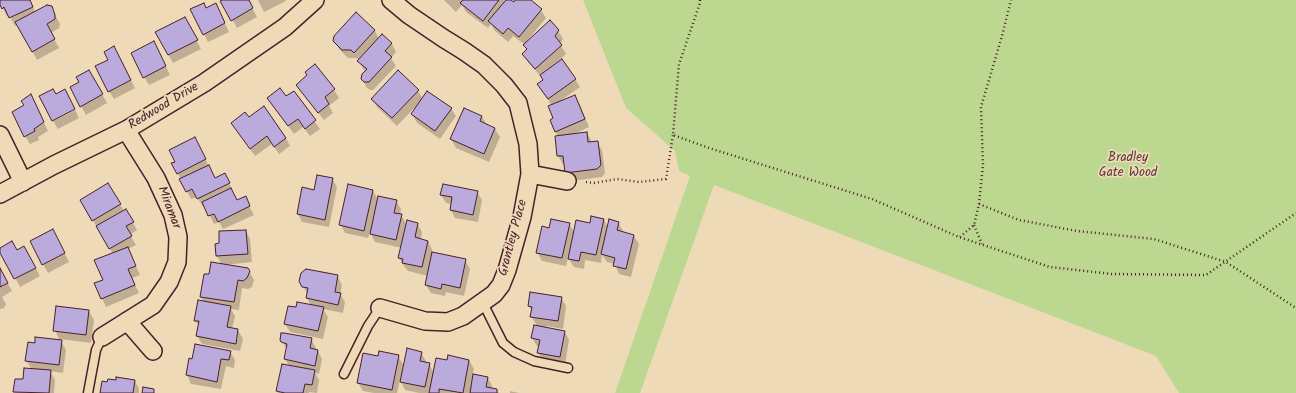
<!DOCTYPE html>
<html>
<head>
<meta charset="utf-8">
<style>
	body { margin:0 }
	canvas { display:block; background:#efdab8 }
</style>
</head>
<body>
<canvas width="1296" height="393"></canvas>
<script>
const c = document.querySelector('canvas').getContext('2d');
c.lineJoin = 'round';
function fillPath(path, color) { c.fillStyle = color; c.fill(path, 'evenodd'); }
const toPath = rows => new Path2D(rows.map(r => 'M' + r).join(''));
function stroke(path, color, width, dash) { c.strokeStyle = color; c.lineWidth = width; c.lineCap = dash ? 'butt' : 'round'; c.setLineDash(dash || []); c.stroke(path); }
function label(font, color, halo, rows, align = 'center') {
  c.font = font + ' Kalam,sans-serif'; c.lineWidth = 3.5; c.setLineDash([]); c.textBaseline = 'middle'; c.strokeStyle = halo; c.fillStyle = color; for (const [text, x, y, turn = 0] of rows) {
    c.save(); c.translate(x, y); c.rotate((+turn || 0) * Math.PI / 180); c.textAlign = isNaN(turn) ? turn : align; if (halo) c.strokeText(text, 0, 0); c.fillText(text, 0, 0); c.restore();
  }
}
fillPath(toPath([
	[583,0,1296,0,1296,393,1179,393,1156,356,714,185,640,393,615,393,690,176,679,171,675,151,626,108]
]), '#bcd890');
fillPath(toPath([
	[0,0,30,0,35,12,51,7,60,24,59,28,51,33,59,48,37,60,18,24,15,26,9,15,7,16,0,3],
	[224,0,248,0,257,17,237,28,222,1],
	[258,0,285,0,286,1,264,12],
	[444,0,504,0,505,2,507,0,510,0,514,3,517,0,530,0,541,10,546,18,527,41,528,42,558,31,563,39,560,44,566,54,554,65,575,79,580,87,560,101,575,96,580,105,589,127,572,135,587,133,592,142,597,142,602,150,605,173,602,177,571,181,565,164,563,164,558,156,559,137,555,131,552,106,538,85,544,81,541,76,541,77,528,62,523,54,527,50,524,44,513,36,508,42,494,30,491,24,488,28,466,12,462,5,456,12],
	[206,9,220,13,229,32,208,42,204,34],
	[356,14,375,31,379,39,382,35,392,44,396,52,391,58,396,66,373,90,370,90,367,88,362,79,366,72,363,69,359,60,356,58,348,58,339,49,334,41],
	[184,18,201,49,173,63,156,32],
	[158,50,170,75,149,85,144,77],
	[119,56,135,88,114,99,109,91,109,60],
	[315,66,334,90,339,98,329,106,333,113,324,120,302,93,297,85,308,76],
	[89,71,107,103,86,115,71,88,80,83],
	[418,91,423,99,451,108,456,116,440,139,417,123,412,114,418,104,397,126,377,107,372,99],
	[293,92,320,129,310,136,303,127,294,134,268,99,286,98],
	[31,95,48,131,38,137,39,140,30,144,25,136,25,106],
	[464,109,482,117,487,125,495,129,500,137,489,162,456,148,451,139],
	[75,110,79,118,58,129,53,121],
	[248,118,286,138,290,146,279,154,272,144,255,156,237,131],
	[199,146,215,179,229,183,237,201,245,198,254,215,223,229,219,222,214,224,205,206,203,207,197,197,191,199,173,164],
	[332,179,337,187,329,227,302,222,298,214,315,191],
	[108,184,124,211,126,210,137,230,130,235,136,245,128,249,140,275,132,278,139,293,106,307,102,298,104,280,113,254,81,200],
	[373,191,378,200,396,201,401,209,400,215,401,215,407,225,417,223,422,232,421,240,428,241,432,250,432,253,465,260,470,269,464,296,446,292,445,296,431,293,426,285,428,276,408,271,404,266,399,258,402,248,375,242,370,232,368,238,345,233,340,224],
	[477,192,482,200,478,222,455,218,451,210,452,204,446,203,441,195],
	[604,220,608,228,618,222,623,231,623,233,634,236,639,244,631,277,619,274,615,264,607,262,602,255,601,263,585,260,584,269,574,267,568,258,566,266,542,261,537,252,550,229,569,224,575,233,591,224],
	[246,231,250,239,252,262,224,265,248,269,254,280,252,287,248,289,242,288,239,310,231,309,235,316,232,329,238,330,243,339,240,351,202,344,197,336,199,326,195,321,204,302,201,297,210,276,222,265,217,256],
	[57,238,69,262,48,273,43,264],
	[0,249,16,251,29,255,40,276,20,287],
	[0,269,12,291,2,297,6,304,4,308,0,309],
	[337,276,342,285,340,294,345,302,343,313,323,309,328,317,323,339,290,332,285,324,297,309,311,306,307,298,308,295,300,281],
	[561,298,566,306,563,329,547,326,546,328,565,332,569,340,565,365,543,361,538,352,539,347,537,346,532,338,537,326,531,316,532,311,529,306],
	[89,311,94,320,91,343,59,339,55,330],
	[281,339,311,339,316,348,316,351,318,351,322,359,319,374,315,373,319,380,317,393,309,392,309,393,278,393,277,391,289,366,285,359,287,350],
	[61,341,66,350,63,373,50,371,55,380,54,393,15,393,14,391,32,370,26,360,36,344],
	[230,352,235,360,234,368,226,366,221,389,191,384,187,375,190,360],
	[421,353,426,361,425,363,429,364,434,373,448,361,469,360,474,369,472,375,488,378,492,386,492,389,497,390,499,393,419,393,405,390,400,380,397,393,374,393,363,391,358,383,379,357,398,356,404,366],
	[135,381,139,389,139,393,101,393],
	[510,391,519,393,510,393]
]), '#0003');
const building = toPath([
	[0,0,30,0,33,7,9,18,4,7,2,9,0,5,0,0],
	[222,0,249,0,253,8,231,21,220,1,222,0],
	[463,0,499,0,483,21,460,3,463,0],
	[506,0,511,0,514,2,515,0,531,0,542,9,519,37,508,28,503,34,488,21,506,0],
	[204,3,206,8,216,3,225,23,203,35,190,9,204,3],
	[47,5,52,6,55,15,55,19,47,24,55,39,32,52,15,22,47,5],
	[356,12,375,30,354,53,351,50,342,50,333,41,334,36,356,12],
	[185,17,198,40,168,55,155,32,185,17],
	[550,20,559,30,555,36,562,45,535,69,522,54,527,49,523,45,550,20],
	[382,34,392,43,385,51,392,57,369,82,364,82,361,79,362,74,367,69,357,61,382,34],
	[154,41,166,66,143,78,131,53,154,41],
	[114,46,131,80,108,92,95,66,108,60,104,52,114,46],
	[562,59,576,79,548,99,537,84,543,80,540,75,562,59],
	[315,64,335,89,325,97,329,104,318,113,296,85,307,75,305,72,315,64],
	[89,70,103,94,80,107,70,87,79,82,76,77,89,70],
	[398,70,419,90,392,118,371,99,398,70],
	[280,88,286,96,294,91,316,120,305,129,298,119,288,126,267,98,280,88],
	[53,89,56,94,65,89,75,109,52,121,39,96,53,89],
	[427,91,452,108,435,131,411,114,427,91],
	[31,94,44,122,34,129,35,131,24,137,12,112,24,105,21,101,31,94],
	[575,95,585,119,555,132,550,120,553,118,548,106,575,95],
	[264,106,286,138,274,147,267,136,250,149,231,123,245,112,249,117,264,106],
	[464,108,482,116,480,121,495,128,484,154,450,139,464,108],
	[587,132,588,142,598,141,601,165,597,169,565,173,563,156,557,156,555,136,587,132],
	[195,137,206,159,177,174,171,163,175,162,169,150,195,137],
	[209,165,215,178,225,173,230,183,197,199,192,189,186,192,179,179,209,165],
	[317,175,333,178,325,220,297,214,302,187,314,190,317,175],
	[108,183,121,204,92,221,80,200,108,183],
	[348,184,373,190,364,231,339,225,348,184],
	[443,184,478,191,473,215,450,210,452,197,440,195,443,184],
	[231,188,237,200,246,196,250,206,218,222,214,214,208,216,202,202,231,188],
	[378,196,397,200,394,213,402,214,396,240,370,234,378,196],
	[126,209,134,222,126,226,132,236,109,249,96,226,126,209],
	[591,216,604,219,596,255,581,252,579,261,568,259,576,220,590,223,591,216],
	[551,219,570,223,562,258,536,253,542,226,549,228,551,219],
	[609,219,619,222,617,230,634,235,626,269,613,266,615,258,601,254,609,219],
	[407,220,418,223,415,237,428,241,422,267,402,263,403,259,398,258,407,220],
	[53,229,65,253,42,265,30,241,53,229],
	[246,230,248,254,216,256,215,244,219,243,219,231,246,230],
	[12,241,17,250,24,246,36,268,14,279,0,253,0,248,12,241],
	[128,247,136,266,128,269,135,285,101,299,94,283,103,280,94,260,128,247],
	[432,252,466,259,460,288,442,284,441,289,425,285,432,252],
	[211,262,248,268,250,271,247,278,243,281,238,280,234,302,200,297,204,274,209,274,211,262],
	[0,268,8,283,0,287,0,268],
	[306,269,338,275,335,292,341,293,338,305,306,298,308,288,302,287,299,281,301,273,306,269],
	[530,292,562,297,558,321,530,317,532,307,528,306,530,292],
	[198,300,231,306,227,327,238,329,236,344,196,336,199,321,194,321,198,300],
	[297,302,324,307,318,331,284,324,288,306,296,307,297,302],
	[56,306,89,310,86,335,53,331,56,306],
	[534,325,565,331,560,357,537,353,540,340,531,338,534,325],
	[281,333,284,333,312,338,310,348,318,350,315,366,284,359,287,344,281,342,280,340,281,333],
	[35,337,62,340,59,365,25,361,28,342,35,343,35,337],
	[195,344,231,351,229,360,221,359,217,382,186,375,189,358,192,359,195,344],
	[407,348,422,352,420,361,430,363,425,387,400,382,407,348],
	[379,351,399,355,392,390,357,383,363,353,378,356,379,351],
	[448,355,469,360,463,393,439,389,439,393,429,393,436,358,447,360,448,355],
	[282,364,315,370,312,385,305,384,303,393,285,393,276,391,282,364],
	[24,368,51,370,49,393,13,392,15,379,23,379,24,368],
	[473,374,488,377,486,387,497,389,497,393,470,393,473,374],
	[116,377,135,380,133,393,100,393,102,381,107,382,108,379,116,380,116,377],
	[143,387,154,389,154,393,142,393,143,387]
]);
fillPath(building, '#baabdc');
stroke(building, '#4a1f2b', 1);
const lane = toPath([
	[483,303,503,343,514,352,534,361,568,368],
	[344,374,368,326,380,308],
	[88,393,96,350,102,337]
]);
const street = toPath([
	[0,135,23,182],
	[530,174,567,181],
	[0,194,54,165,126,130,204,83,285,27,315,0],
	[380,308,425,321,448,322,463,316,494,294,501,285,507,270,522,217,530,174,528,144,518,103,504,85,484,65,464,51,443,38,409,15,391,0],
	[127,321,153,351],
	[102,337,153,305,169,282,177,262,178,237,173,215,156,178,126,130]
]);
stroke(lane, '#4a1f2b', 11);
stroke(street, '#4a1f2b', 20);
stroke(toPath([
	[700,0,700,3,679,64,673,135,709,148,872,199,959,237,1050,267,1112,274,1206,275,1296,213],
	[586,182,594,183,617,179,639,182,666,179,673,135],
	[979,204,1019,220,1077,231,1154,239,1226,262,1296,308],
	[974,225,982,244],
	[960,237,974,225,979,204,983,165,981,107,1002,36,1011,0]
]), '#4a1f2b', 2.5, [1, 3]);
stroke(lane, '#efdab8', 8);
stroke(street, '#efdab8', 17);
label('13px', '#4a1f2b', '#efdab8', [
	["Redwood Drive",164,107,-31],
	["Miramar",168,208,69],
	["Grantley Place",514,238,-75]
]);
label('13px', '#5b3b3a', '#efdab8', [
	["Bradley",1128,159],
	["Gate Wood",1128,174]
]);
</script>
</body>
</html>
